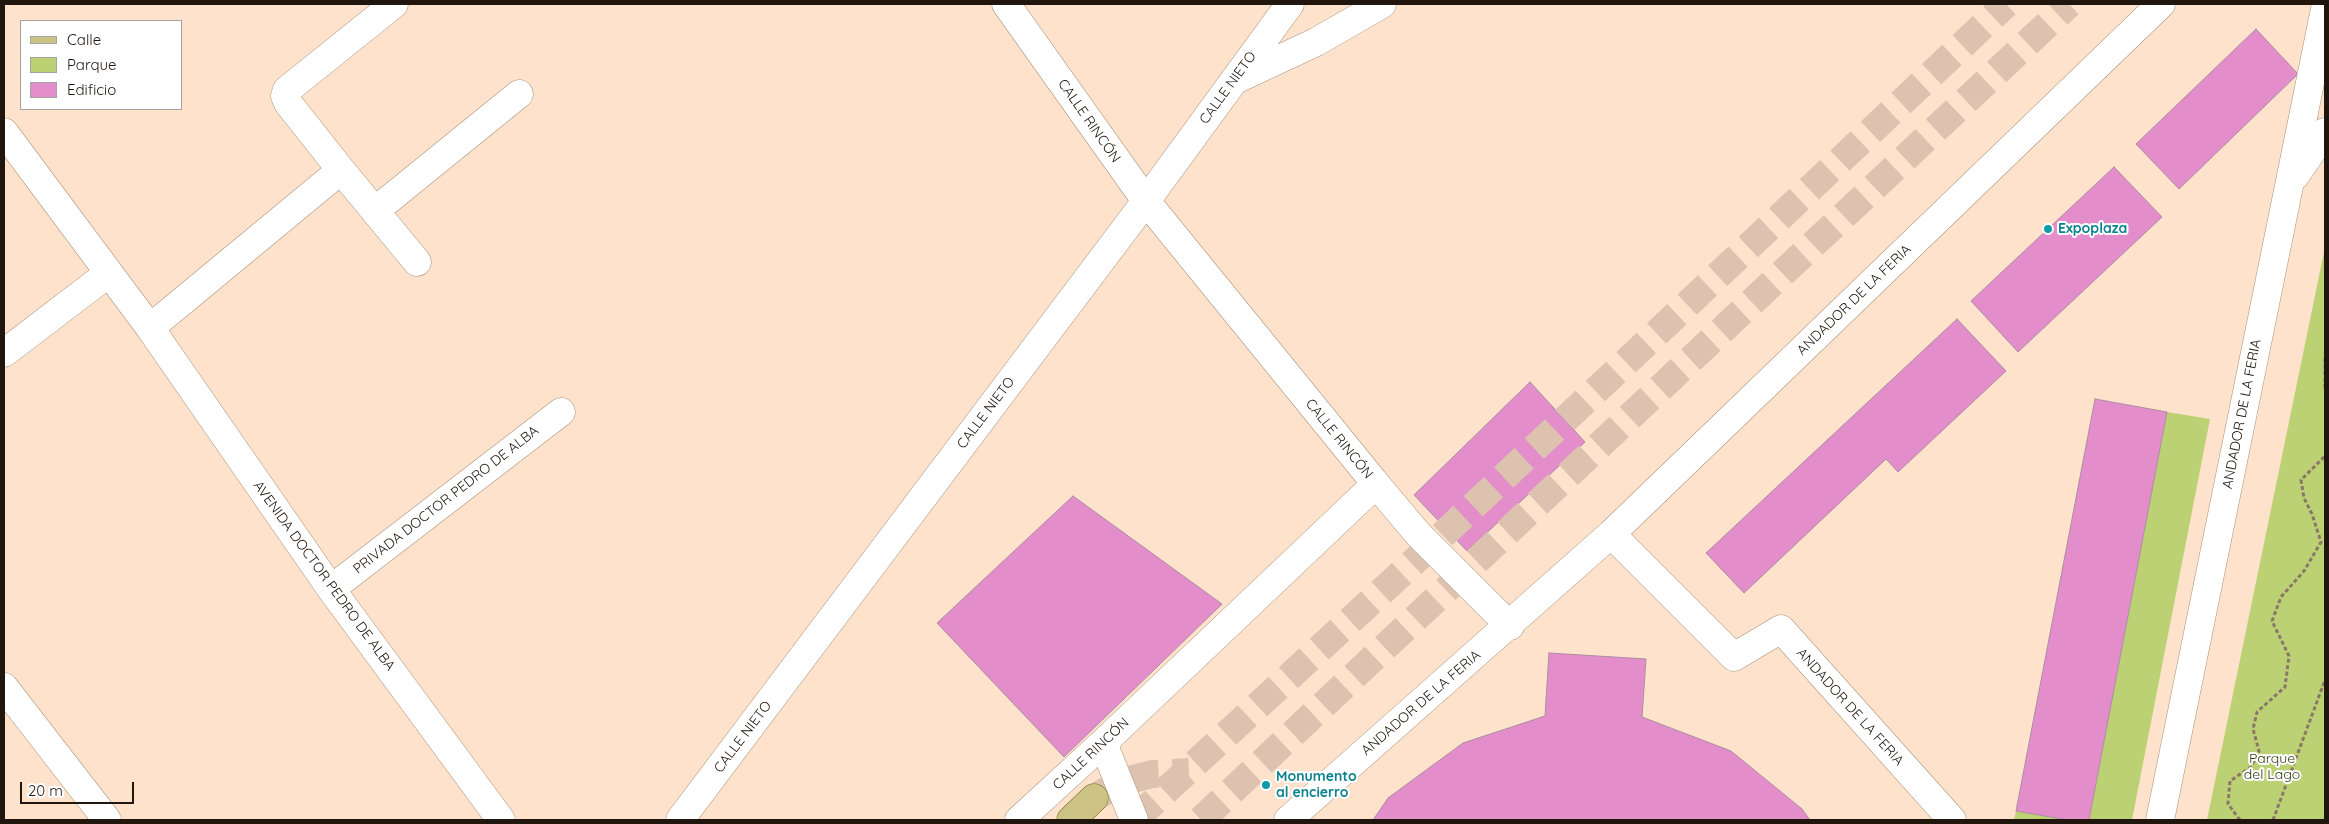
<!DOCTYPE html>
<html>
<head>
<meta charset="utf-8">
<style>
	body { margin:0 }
	#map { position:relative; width:2329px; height:824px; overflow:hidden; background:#fee2cb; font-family:Quicksand,sans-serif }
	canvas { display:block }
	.frame { position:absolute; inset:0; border:5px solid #20160e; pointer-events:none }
	.legend { position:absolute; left:20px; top:20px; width:162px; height:90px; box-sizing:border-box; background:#fff; border:1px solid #a6a29f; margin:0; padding:6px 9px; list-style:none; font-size:15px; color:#20160e }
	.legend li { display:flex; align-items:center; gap:10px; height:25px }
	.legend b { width:25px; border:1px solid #a6a29f }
	.scale { position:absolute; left:20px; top:782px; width:114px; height:22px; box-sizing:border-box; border:2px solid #20160e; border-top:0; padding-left:6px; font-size:15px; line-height:18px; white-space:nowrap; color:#20160e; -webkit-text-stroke:4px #fff; paint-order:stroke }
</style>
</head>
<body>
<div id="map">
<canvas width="2329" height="824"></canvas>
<div class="frame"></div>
<ul class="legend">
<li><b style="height:6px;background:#cdc385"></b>Calle</li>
<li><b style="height:14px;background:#bcd174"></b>Parque</li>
<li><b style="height:14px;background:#e38dcb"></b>Edificio</li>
</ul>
<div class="scale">20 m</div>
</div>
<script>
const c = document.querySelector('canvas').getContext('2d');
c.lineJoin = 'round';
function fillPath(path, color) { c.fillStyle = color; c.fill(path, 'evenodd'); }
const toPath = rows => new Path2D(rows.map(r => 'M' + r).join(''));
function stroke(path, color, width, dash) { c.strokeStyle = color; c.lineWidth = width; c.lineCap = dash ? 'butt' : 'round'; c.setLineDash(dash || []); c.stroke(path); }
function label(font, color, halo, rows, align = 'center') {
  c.font = font + ' Quicksand,sans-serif'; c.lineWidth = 4; c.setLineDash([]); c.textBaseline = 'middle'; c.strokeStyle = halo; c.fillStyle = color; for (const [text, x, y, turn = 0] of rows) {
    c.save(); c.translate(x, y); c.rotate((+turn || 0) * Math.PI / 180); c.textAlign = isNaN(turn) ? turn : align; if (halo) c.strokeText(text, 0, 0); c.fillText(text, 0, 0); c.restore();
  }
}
fillPath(toPath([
	[2325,247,2325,820,2207,820],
	[2167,412,2210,419,2132,820,2089,820],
	[2016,811,2068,820,2014,820]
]), '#bcd174');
const building = toPath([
	[2256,29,2298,74,2179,189,2136,144,2256,29],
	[2114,167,2162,217,2018,352,1971,301,2114,167],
	[1957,319,2006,371,1898,472,1886,459,1744,593,1706,553,1957,319],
	[1530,382,1585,442,1467,551,1414,495,1530,382],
	[2095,399,2167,412,2089,820,2068,820,2016,811,2095,399],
	[1073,496,1222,604,1064,757,937,623,1073,496],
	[1549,653,1646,659,1642,717,1731,751,1802,809,1810,820,1373,820,1388,798,1463,743,1545,716,1549,653]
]);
fillPath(building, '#e38dcb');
stroke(building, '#aa8da1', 1);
stroke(toPath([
	[1094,798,1121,782,1152,774,1189,772],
	[1134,820,1431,546,2006,4],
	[1201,820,2069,4]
]), '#ddc3af', 28, [28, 14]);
const pedestrian = toPath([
	[2295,176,2325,132],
	[1376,484,1418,534,1510,626],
	[1611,534,1734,657,1781,629,1952,820],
	[1103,743,1134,820],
	[1288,820,1611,534,2161,4],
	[2160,820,2325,9]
]);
const minor = toPath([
	[394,4,287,90,285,96,288,103,341,170,417,262],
	[1006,4,1146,201,1376,484,1103,743,1019,820],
	[1237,79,1316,42,1382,4],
	[4,132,150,328,331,589,501,820],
	[376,210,519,94],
	[150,328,341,170],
	[4,353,109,273],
	[331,589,561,412],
	[4,687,107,820],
	[680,820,1146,201,1290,4]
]);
const primary = toPath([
	[1071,820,1094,798]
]);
stroke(pedestrian, '#ab927c', 29);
stroke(minor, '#ab927c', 29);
stroke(primary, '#7a6c27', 29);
stroke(toPath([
	[2325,358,2325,388],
	[2240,820,2228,804,2230,781,2251,767,2259,751,2253,729,2257,712,2285,687,2289,656,2272,621,2281,597,2304,571,2321,542,2312,514,2304,498,2301,480,2325,456],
	[2273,820,2325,680]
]), '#8a7768', 3, [4, 2.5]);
stroke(pedestrian, '#fff', 28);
stroke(minor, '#fff', 28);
stroke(primary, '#cdc385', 28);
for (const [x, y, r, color] of [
	[2048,229,5,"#0f9aa8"],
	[1266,785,5,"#0f9aa8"]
]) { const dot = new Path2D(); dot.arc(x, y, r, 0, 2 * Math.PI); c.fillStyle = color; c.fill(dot); stroke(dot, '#fff', 2); }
label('14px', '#20160e', '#fff', [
	["CALLE NIETO",1228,88,-54],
	["CALLE RINCÓN",1089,121,55],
	["ANDADOR DE LA FERIA",1854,300,-44],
	["CALLE NIETO",986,413,-53],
	["ANDADOR DE LA FERIA",2242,414,-79],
	["CALLE RINCÓN",1339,439,51],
	["PRIVADA DOCTOR PEDRO DE ALBA",446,500,-38],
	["AVENIDA DOCTOR PEDRO DE ALBA",324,576,54],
	["ANDADOR DE LA FERIA",1421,703,-41],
	["ANDADOR DE LA FERIA",1850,707,48],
	["CALLE NIETO",743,737,-53],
	["CALLE RINCÓN",1091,754,-43]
]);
label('bold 14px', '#0d838f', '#fff', [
	["Expoplaza",2058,229],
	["Monumento",1276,777],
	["al encierro",1276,793]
], 'left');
label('14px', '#333b11', '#fff', [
	["Parque",2272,759],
	["del Lago",2272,775]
]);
</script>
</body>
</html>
